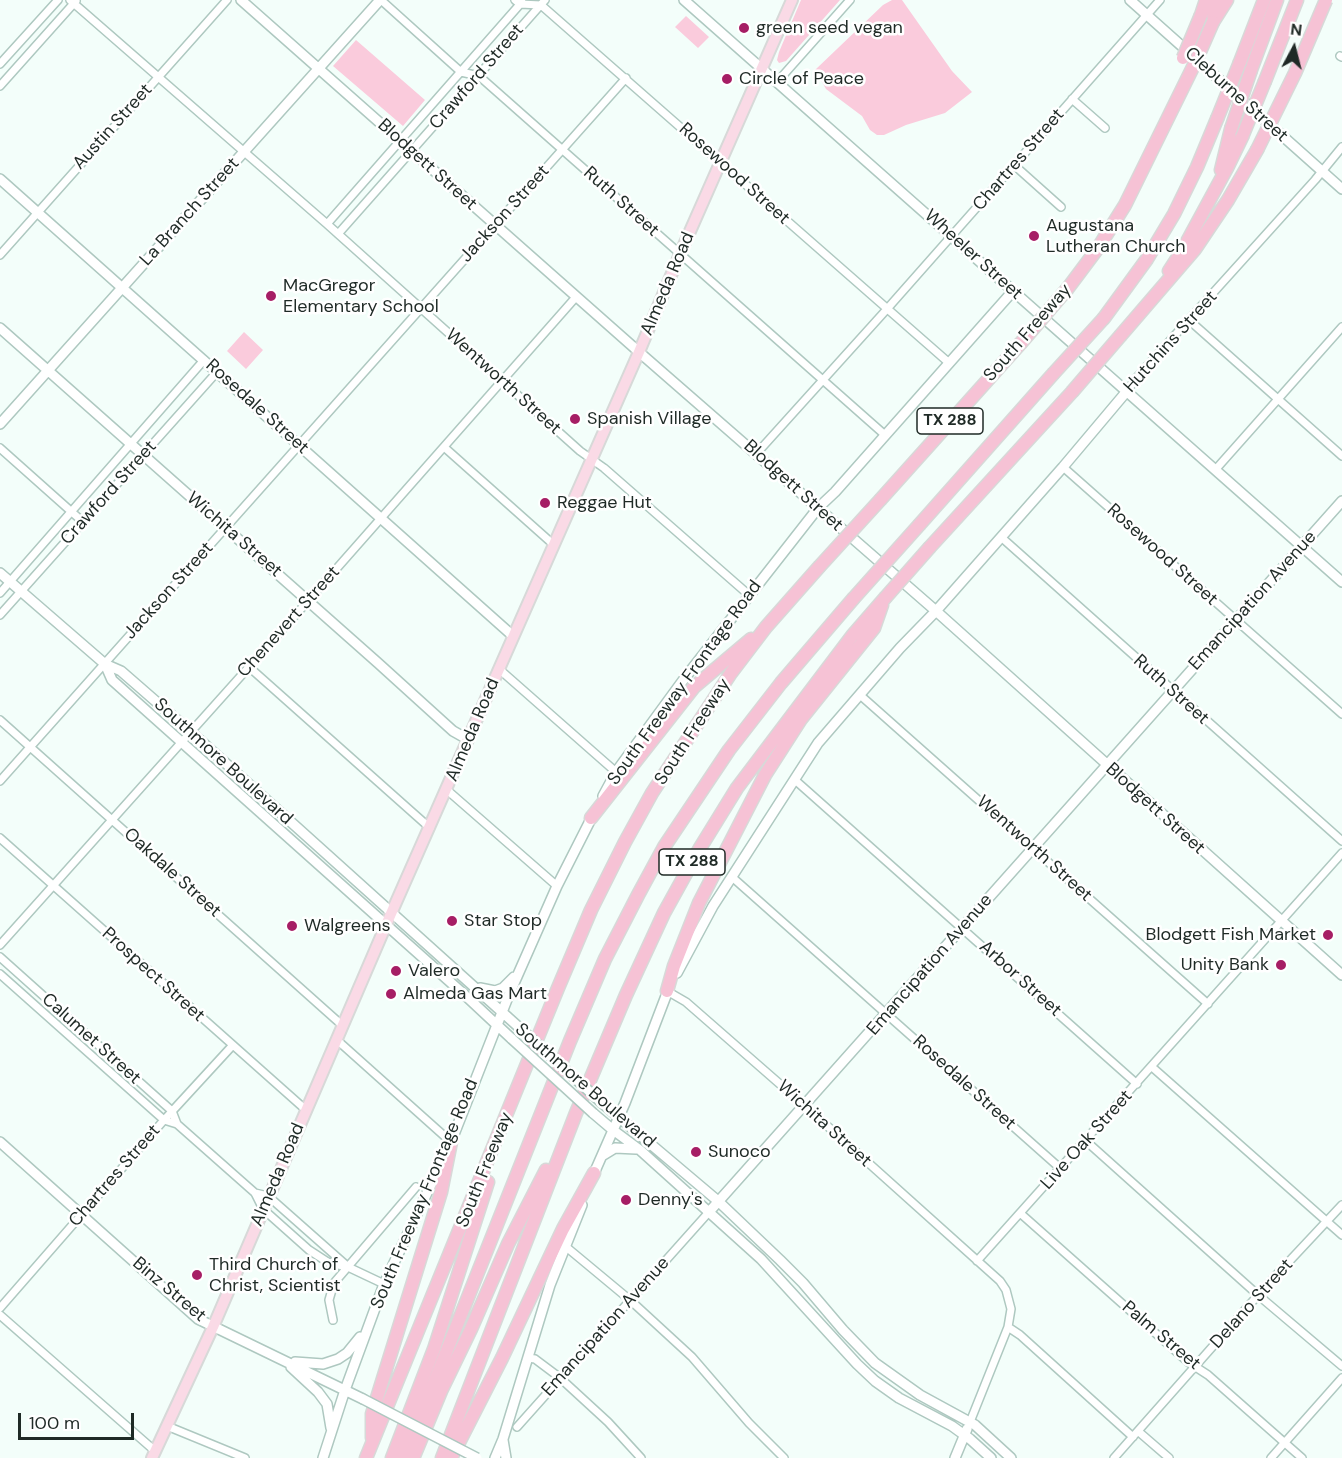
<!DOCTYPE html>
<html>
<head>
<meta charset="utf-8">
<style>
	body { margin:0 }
	#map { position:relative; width:1342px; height:1458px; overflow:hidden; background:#f3fefa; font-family:"DM Sans",sans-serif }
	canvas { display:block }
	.north { position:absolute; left:1264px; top:18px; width:60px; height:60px; -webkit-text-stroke:4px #fff; paint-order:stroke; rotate:7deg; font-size:16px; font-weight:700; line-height:24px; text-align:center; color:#1f2a26 }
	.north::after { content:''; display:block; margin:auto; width:21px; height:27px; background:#1f2a26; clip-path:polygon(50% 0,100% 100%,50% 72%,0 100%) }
	.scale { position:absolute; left:18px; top:1413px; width:116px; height:27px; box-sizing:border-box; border:3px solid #1f2a26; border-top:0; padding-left:8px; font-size:18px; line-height:21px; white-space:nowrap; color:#1f2a26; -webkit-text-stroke:4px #fff; paint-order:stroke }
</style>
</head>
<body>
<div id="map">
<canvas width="1342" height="1458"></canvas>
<div class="north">N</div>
<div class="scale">100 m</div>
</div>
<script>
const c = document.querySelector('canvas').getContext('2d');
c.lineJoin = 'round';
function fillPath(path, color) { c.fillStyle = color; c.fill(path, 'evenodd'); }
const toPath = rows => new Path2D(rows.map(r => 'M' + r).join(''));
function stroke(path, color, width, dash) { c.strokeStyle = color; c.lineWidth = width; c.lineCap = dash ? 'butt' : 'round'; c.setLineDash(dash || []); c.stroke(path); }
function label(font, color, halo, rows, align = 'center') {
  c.font = font + ' "DM Sans",sans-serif'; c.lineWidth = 5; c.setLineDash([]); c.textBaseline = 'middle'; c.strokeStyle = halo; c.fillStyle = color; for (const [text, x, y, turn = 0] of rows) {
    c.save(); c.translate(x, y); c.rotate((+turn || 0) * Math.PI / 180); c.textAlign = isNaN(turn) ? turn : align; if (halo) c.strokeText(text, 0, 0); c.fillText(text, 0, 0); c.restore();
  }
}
fillPath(toPath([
	[801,0,840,0,786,61,779,63,777,60,779,52],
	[892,0,902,0,952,71,972,92,945,113,906,125,884,135,877,135,870,130,862,116,826,89,815,70,883,5],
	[686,16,709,37,698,48,675,27],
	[356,40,425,100,403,126,333,66],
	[244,332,263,350,246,369,227,351]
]), '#facbdc');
const street = toPath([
	[70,0,327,224,580,451,604,468,749,595],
	[381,0,461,72,479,76,885,435],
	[515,0,520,4,541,5,948,362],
	[1340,56,1342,57],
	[0,64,58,0],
	[778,81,850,0],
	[0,86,76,1],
	[1072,99,1105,128],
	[1014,165,1061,207],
	[327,224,522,2],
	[338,234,545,0],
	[0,255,227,0],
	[1190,321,1342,456],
	[1127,391,1138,376,1315,180,1342,147],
	[444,447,554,545],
	[0,448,83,522],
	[757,453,887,309,1160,0],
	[1063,467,1342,714],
	[1216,469,1342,327],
	[1001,537,1342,841],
	[0,593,204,360],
	[0,615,217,372],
	[249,667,430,828],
	[499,669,616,772],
	[860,695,1208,1004],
	[0,720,343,1026],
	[795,780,1137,1084],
	[0,781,626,78],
	[447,790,557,886],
	[0,838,306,1110],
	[732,877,1061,1169],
	[0,945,308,601,576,297],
	[0,957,172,1111,177,1124],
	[0,974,164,1120,177,1124,255,1193,263,1209,309,1250,329,1263,348,1267,384,1284],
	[667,991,686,1002,805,1106,1000,1281,1006,1290,1011,1309,1008,1327,970,1422],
	[337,1040,451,1142],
	[1152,1067,1342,1235],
	[1086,1141,1258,1295,1342,1366],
	[255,1193,268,1196,346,1265],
	[1020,1213,1188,1362,1208,1375,1302,1458],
	[565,1246,630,1300,692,1357,749,1423,784,1458],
	[977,1261,1342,853],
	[0,1308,164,1120,232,1046],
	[0,1315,155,1451],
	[333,1320,329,1300,334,1283,416,1187],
	[1008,1327,1020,1335,1133,1437],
	[528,1358,535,1359,559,1377,608,1422,641,1458],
	[167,1426,245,1458],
	[517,1427,709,1212],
	[1139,1432,1169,1458],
	[1114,1458,1267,1285,1342,1205],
	[1271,1458,1342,1378]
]);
const secondary = toPath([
	[241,0,639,352,936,611,1342,975],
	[684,0,1342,582],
	[1130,0,1342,189],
	[0,179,513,636],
	[0,328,378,663,453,731,469,740],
	[0,424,380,0],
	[0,573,105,664,121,671,191,732,522,1030],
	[105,664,112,680,467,997,512,1039],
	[603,796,616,772,684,679,818,508,835,492,1013,291],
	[677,973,713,906,818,743,900,648,936,611,1063,467,1127,391],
	[480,988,495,991,503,988,514,977],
	[602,1103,718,1201,780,1260,803,1283,843,1330,875,1363,920,1395,975,1425,1011,1458],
	[593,1113,613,1130,640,1150,761,1259,857,1364,875,1381,899,1398,952,1426,970,1439,991,1458],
	[0,1142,198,1319,363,1399],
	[602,1156,615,1148,636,1149],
	[592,1178,625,1103,669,988],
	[709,1212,1342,501],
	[295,1362,323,1364,338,1359,347,1353,360,1337],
	[291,1367,318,1392,327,1404,331,1428],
	[503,1440,506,1458],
	[323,1458,345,1390,384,1284,451,1142,508,997,557,886,594,813],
	[495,1458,503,1439,550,1285,582,1205],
	[955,1458,967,1429]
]);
const primary = toPath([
	[152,1458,213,1327,386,925,639,352,680,254,792,0]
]);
const highway = toPath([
	[1201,15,1206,0],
	[1213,21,1215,0],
	[1213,22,1227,0],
	[1240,62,1264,0],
	[1251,70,1277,0],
	[1265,81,1297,0],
	[1221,170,1231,129],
	[1169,271,1182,251,1227,168,1242,137],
	[1068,288,1098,248,1125,205,1195,63],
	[1104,318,1147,259,1174,214,1197,167,1217,119],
	[1121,335,1195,249,1228,200,1257,150],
	[881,499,1020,344],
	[920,524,1053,374],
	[930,547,1072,392],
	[591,818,694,687,751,639],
	[667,991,674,966,699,903,765,775,801,719,874,628,882,605],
	[372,1438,372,1414,441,1192,451,1142],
	[414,1456,441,1391,471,1329,508,1244,546,1170],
	[366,1458,558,988,591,910,625,842,652,793,731,673,766,627,819,567],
	[392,1458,434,1349,488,1182],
	[404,1458,570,1041,605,959,638,895,664,847,729,750,781,683,853,599],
	[442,1458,576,1113,626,995,664,913,700,848,737,788,852,636,885,598],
	[451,1458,502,1358,563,1229,594,1173]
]);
stroke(street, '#aec8c0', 10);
stroke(secondary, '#aec8c0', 12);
stroke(primary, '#d7d9d8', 14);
stroke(highway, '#d7d9d8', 15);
stroke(street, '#fff', 7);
stroke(secondary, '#fff', 9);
stroke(primary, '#fadae6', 10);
stroke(highway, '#f6c2d5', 12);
const secondaryBridge = toPath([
	[522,1030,602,1103],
	[512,1039,593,1113],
	[363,1399,477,1458]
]);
const highwayBridge = toPath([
	[1183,58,1201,15],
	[1195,63,1213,22],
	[1217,119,1240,62],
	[1231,129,1251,70],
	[1242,137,1265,81],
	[1257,150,1295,73,1326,0],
	[1020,344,1068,288],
	[1053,374,1104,318],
	[1072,392,1121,335],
	[819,567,881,499],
	[885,598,930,547],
	[853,599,920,524]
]);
stroke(secondaryBridge, '#aec8c0', 12, []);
stroke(highwayBridge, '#d7d9d8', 15, []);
stroke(secondaryBridge, '#fff', 9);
stroke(highwayBridge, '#f6c2d5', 12);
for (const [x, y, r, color] of [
	[744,28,6,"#a61e65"],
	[727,79,6,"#a61e65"],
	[1034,236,6,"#a61e65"],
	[271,296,6,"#a61e65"],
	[575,419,6,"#a61e65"],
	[545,503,6,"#a61e65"],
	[452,921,6,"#a61e65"],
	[292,926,6,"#a61e65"],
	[1328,935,6,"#a61e65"],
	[1281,965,6,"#a61e65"],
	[396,971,6,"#a61e65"],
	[391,994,6,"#a61e65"],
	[696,1152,6,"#a61e65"],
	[626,1200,6,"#a61e65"],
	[197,1275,6,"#a61e65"]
]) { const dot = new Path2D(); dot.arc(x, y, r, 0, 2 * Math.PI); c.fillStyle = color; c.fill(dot); stroke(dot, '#fff', 2); }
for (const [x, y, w] of [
	[950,421,66],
	[692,862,66]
]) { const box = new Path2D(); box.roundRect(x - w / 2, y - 13, w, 26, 4.5); c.fillStyle = '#fff'; c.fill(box); stroke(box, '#1f2a26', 1.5); }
label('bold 16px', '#1f2a26', null, [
	["TX 288",950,421],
	["TX 288",692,862]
]);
label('18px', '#1f2a26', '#fff', [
	["green seed vegan",756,28],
	["Circle of Peace",739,79],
	["Augustana",1046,226],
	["Lutheran Church",1046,247],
	["MacGregor",283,286],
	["Elementary School",283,307],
	["Spanish Village",587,419],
	["Reggae Hut",557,503],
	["Star Stop",464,921],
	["Walgreens",304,926],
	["Blodgett Fish Market",1316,935,"right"],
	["Unity Bank",1269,965,"right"],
	["Valero",408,971],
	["Almeda Gas Mart",403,994],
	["Sunoco",708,1152],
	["Denny's",638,1200],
	["Third Church of",209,1265],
	["Christ, Scientist",209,1286]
], 'left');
label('18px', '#1f2a26', '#fff', [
	["Crawford Street",477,77,-49],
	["Cleburne Street",1236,95,42],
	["Austin Street",113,127,-48],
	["Chartres Street",1019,160,-49],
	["Blodgett Street",427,165,42],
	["Rosewood Street",734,174,42],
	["Ruth Street",621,202,42],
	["La Branch Street",190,212,-48],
	["Jackson Street",505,214,-48],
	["Wheeler Street",973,255,42],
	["Almeda Road",668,284,-67],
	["South Freeway",1028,333,-49],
	["Hutchins Street",1171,342,-48],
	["Wentworth Street",503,382,42],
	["Rosedale Street",257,407,42],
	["Blodgett Street",793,486,42],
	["Crawford Street",109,493,-48],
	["Wichita Street",234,535,41],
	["Rosewood Street",1162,555,42],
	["Jackson Street",169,591,-48],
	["Emancipation Avenue",1253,601,-48],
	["Chenevert Street",289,622,-48],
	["South Freeway Frontage Road",685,683,-54],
	["Ruth Street",1171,690,42],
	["Almeda Road",473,730,-67],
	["South Freeway",693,732,-57],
	["Southmore Boulevard",223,762,42],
	["Blodgett Street",1155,809,42],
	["Wentworth Street",1034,849,42],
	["Oakdale Street",172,873,42],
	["Emancipation Avenue",930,965,-49],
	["Prospect Street",153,975,42],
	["Arbor Street",1020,979,42],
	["Calumet Street",91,1039,42],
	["Rosedale Street",964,1083,42],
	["Southmore Boulevard",585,1086,41],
	["Wichita Street",824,1124,42],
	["Live Oak Street",1087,1140,-48],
	["South Freeway",485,1170,-68],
	["Almeda Road",278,1175,-67],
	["Chartres Street",115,1176,-49],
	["South Freeway Frontage Road",425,1194,-67],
	["Binz Street",169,1290,40],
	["Delano Street",1252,1304,-48],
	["Emancipation Avenue",606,1327,-48],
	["Palm Street",1161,1336,40]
]);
</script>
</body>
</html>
